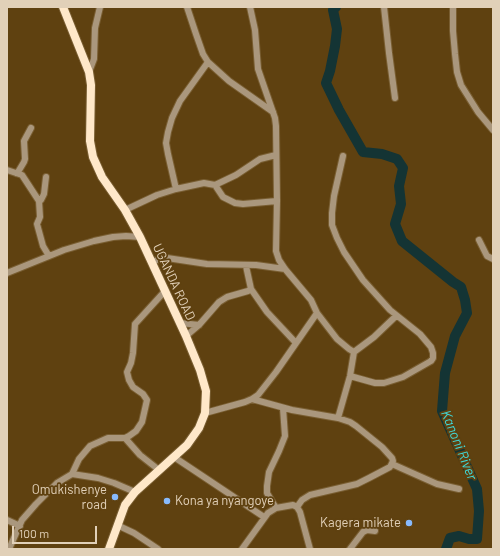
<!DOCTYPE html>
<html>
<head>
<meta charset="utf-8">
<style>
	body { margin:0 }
	#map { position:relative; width:500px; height:556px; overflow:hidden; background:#5f4110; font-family:Barlow,sans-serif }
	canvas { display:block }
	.frame { position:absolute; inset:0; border:8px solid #e1d0b8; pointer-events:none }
	.scale { position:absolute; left:12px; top:526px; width:85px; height:18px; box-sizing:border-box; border:2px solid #e1d0b8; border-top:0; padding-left:5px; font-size:12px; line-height:14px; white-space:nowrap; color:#e1d0b8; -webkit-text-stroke:3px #5f4110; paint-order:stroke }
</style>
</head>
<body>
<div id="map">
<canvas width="500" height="556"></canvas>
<div class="frame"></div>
<div class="scale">100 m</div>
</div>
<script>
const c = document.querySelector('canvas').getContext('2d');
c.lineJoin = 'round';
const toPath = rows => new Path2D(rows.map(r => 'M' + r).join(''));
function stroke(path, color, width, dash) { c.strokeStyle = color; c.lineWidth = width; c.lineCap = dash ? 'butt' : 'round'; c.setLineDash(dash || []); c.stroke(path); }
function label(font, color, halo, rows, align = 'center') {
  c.font = font + ' Barlow,sans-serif'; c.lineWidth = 3.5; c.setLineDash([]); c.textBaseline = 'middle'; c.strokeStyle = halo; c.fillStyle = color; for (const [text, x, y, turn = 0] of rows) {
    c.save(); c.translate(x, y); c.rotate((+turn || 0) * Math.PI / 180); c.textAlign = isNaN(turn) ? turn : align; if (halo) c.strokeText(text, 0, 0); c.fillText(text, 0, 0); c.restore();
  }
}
stroke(toPath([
	[336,7,333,10,337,29,335,46,330,71,326,83,339,110,363,152,382,154,397,159,403,168,399,186,401,204,395,224,402,241,453,282,461,287,465,300,467,313,455,336,445,373,442,411,477,489,479,511,477,539,469,539,459,536,450,538,446,549]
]), '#143434', 10);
const minor = toPath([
	[187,7,196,34,203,54,208,62,229,81,273,112],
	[384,7,389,53,395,98],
	[453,7,453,31,455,54,457,72,461,85,478,112,493,130],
	[89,72,94,59,95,28,100,7],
	[343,156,334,196,332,213,332,225,337,238,344,252,363,280,390,310,420,334,431,347,433,353,433,358,431,361,403,377,384,383,375,383,350,376],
	[7,170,22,175,39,201,40,217,37,224,43,246,49,256],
	[16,173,18,172,24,162,25,159,24,141,31,128],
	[215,185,236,175,260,159,276,155],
	[176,189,168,154,166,143,168,132,172,118,180,101,208,62],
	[39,201,41,200,44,194,46,177],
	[125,210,157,195,176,189,204,183,215,185,223,197,235,203,243,204,277,201],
	[479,240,487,256,493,259],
	[152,262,162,258,167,258,207,264,256,265,285,269],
	[7,273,64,250,94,241,113,237,126,236,140,237],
	[251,289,267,312,296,343],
	[317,313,337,339,349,349,354,352],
	[180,323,199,325],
	[186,336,199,325,219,302,227,297,248,291,251,289,246,266],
	[252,399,292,410,338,418,350,422,356,426,382,447,392,458,393,461,390,467,369,478,357,484,310,495,302,500,297,507],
	[205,413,245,402,252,399,258,395,276,372,317,313,311,300,285,269,279,260,276,251,277,201,276,126,275,118,258,69,255,30,250,7],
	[338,418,350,376,354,352,374,337,396,316],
	[125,438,140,455,159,470],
	[174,457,264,517],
	[392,464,437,484,459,489],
	[72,474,79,459,90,446,108,438,125,438,129,436,136,431,142,422,147,400,143,394,133,387,129,380,127,372,131,363,133,353,135,324,165,291],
	[276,508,267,493,267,486,269,472,279,451,285,436,283,408],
	[7,520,20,526],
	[117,525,134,533,158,549],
	[9,549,22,520,36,504,57,483,72,474,98,478,114,483,135,492],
	[242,549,268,513,276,508,293,505,297,507,300,512,310,549],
	[350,549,363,532,367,530,375,531]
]);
const major = toPath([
	[63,7,89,72,91,85,90,141,93,157,102,177,125,210,140,237,186,336,200,370,206,391,205,413,199,428,187,445,135,492,125,505,109,549]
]);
stroke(minor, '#795e32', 8);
stroke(major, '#795e32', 10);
stroke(minor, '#aa977d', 6);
stroke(major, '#ffe8c9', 8);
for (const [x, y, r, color] of [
	[115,497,4,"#88bafc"],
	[167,501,4,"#88bafc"],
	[409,523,4,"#88bafc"]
]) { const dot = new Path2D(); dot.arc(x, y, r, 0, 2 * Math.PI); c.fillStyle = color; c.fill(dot); stroke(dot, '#5f4110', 1.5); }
label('13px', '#e1d0b8', '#5f4110', [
	["UGANDA ROAD",174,282,65]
]);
label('13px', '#e1d0b8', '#5f4110', [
	["Omukishenye",107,490],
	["road",107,505],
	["Kona ya nyangoye",175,501,"left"],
	["Kagera mikate",401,523]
], 'right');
label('italic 14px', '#3fd9d9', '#5f4110', [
	["Kanoni River",459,445,68]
]);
</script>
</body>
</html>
